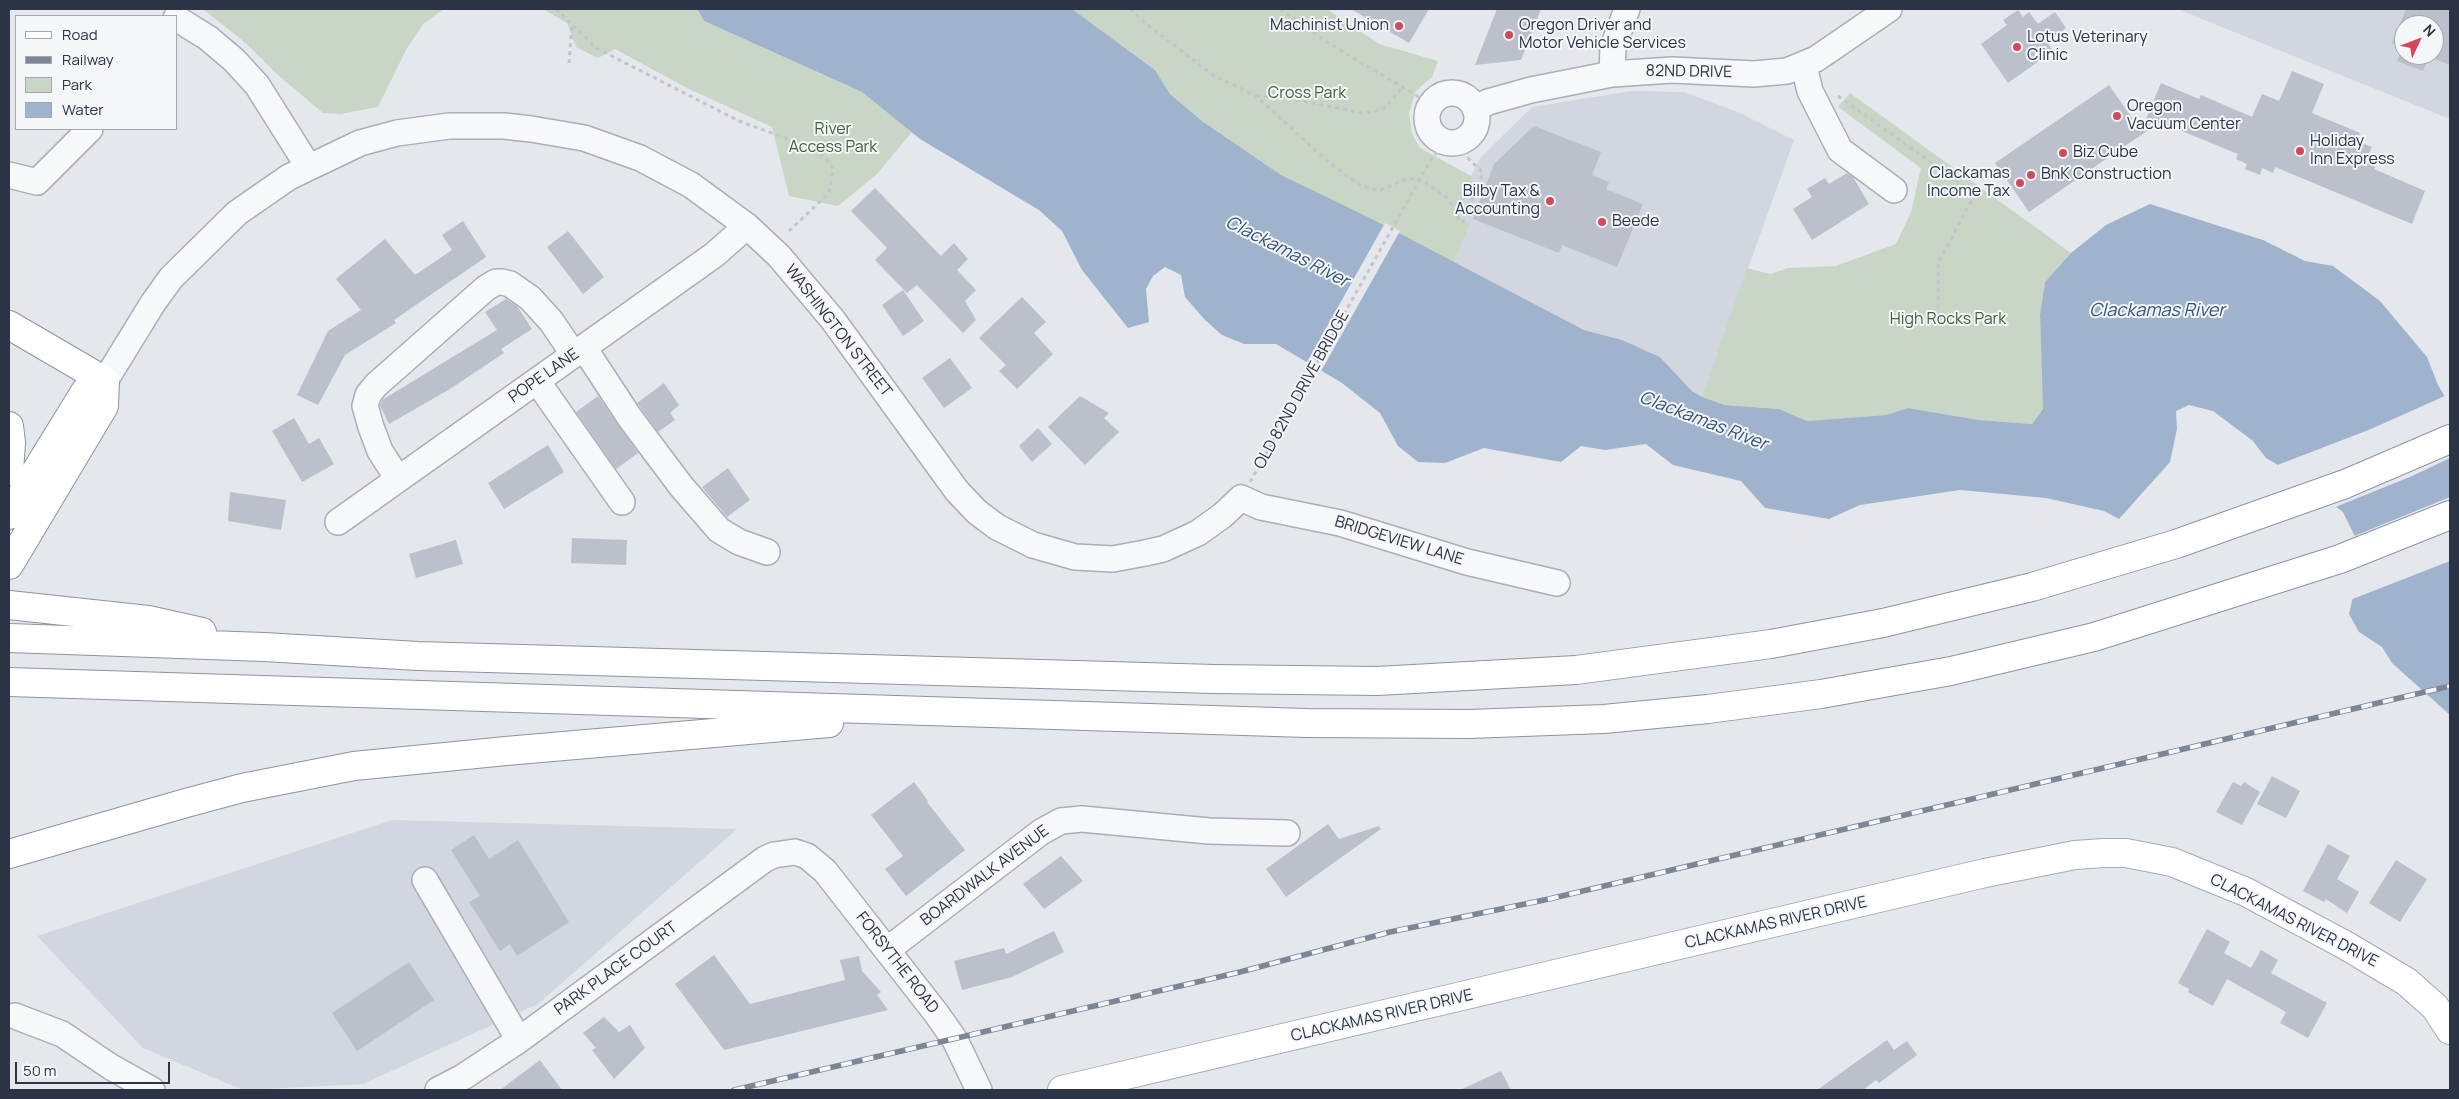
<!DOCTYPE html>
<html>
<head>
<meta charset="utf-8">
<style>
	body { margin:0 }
	#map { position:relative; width:2459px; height:1099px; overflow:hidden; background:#e4e7ec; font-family:Manrope,sans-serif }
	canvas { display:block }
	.frame { position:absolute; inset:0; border:10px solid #2b3445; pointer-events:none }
	.legend { position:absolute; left:15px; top:15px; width:162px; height:115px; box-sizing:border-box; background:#f4f6f9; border:1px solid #a4a8b1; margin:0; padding:6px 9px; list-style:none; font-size:15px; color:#2b3445 }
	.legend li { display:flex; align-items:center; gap:10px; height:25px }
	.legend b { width:25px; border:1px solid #a4a8b1 }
	.north { position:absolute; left:2394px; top:15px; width:50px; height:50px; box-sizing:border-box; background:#f4f6f9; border:1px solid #a4a8b1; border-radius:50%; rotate:47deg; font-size:14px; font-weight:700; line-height:20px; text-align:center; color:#2b3445 }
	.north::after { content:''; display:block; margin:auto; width:18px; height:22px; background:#d1495b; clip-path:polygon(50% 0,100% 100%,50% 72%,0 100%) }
	.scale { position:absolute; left:15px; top:1062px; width:155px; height:22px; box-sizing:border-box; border:2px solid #2b3445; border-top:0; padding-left:6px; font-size:15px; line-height:18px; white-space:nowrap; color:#2b3445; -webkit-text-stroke:4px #f4f6f9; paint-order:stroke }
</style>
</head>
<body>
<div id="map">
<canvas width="2459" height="1099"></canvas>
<div class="frame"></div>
<ul class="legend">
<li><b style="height:6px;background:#fff"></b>Road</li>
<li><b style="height:6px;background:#7d8696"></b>Railway</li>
<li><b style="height:14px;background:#c9d6c5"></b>Park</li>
<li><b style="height:14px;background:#9fb4cc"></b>Water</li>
</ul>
<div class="north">N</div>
<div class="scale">50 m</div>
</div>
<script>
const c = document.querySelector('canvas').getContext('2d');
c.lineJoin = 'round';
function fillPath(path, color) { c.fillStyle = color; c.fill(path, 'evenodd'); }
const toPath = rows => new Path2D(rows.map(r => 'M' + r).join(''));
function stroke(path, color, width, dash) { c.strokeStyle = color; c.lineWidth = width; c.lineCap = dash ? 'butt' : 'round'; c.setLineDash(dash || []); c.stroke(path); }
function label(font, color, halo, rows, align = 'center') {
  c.font = font + ' Manrope,sans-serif'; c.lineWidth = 4; c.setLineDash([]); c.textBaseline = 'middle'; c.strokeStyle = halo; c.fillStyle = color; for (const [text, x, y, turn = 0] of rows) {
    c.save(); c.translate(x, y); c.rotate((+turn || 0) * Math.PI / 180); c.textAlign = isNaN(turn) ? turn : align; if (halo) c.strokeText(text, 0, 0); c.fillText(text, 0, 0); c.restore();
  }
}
fillPath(toPath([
	[2177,9,2450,9,2450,119],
	[2404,25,2434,25,2434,55,2404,55],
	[1632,91,1684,92,1738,112,1794,140,1702,397,1692,391,1660,357,1622,340,1584,330,1454,262,1470,224,1457,217,1472,182,1471,176,1480,158,1532,107],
	[392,820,737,829,538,1004,363,1084,243,1090,143,1048,37,936]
]), '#d2d6de');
fillPath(toPath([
	[203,9,444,9,423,24,406,50,378,107,340,114,323,113,279,76,247,44],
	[543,9,697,9,704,21,862,92,912,132,876,175,838,206,789,196,772,127,689,89,615,49,598,58,576,47,567,23],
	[1072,9,1327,9,1379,44,1438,61,1432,77,1415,92,1409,114,1412,134,1420,148,1471,176,1472,182,1458,217,1470,224,1454,262,1281,175,1202,121,1170,94,1155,70],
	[1850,93,2071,253,2045,282,2040,315,2043,409,2032,424,1979,420,1908,408,1886,415,1807,421,1779,409,1725,405,1702,397,1747,268,1770,274,1788,268,1836,266,1896,244,1911,212,1921,168,1838,107]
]), '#c9d6c5');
fillPath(toPath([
	[697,9,1072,9,1155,70,1170,94,1202,121,1281,175,1374,220,1584,330,1622,340,1660,357,1692,391,1702,397,1725,405,1779,409,1807,421,1886,415,1908,408,1979,420,2032,424,2043,409,2040,315,2045,282,2071,253,2106,225,2150,204,2263,240,2305,261,2333,266,2380,301,2427,357,2438,385,2450,405,2450,715,2392,663,2382,647,2359,632,2349,614,2363,553,2343,512,2285,469,2266,458,2253,441,2213,411,2189,405,2176,411,2177,429,2170,462,2119,519,2104,511,2046,498,1960,490,1860,505,1829,519,1765,508,1741,481,1673,465,1646,444,1605,450,1581,446,1561,462,1484,448,1445,463,1418,462,1398,446,1380,413,1342,383,1276,344,1244,344,1222,335,1205,320,1185,297,1181,275,1165,267,1153,276,1146,289,1149,322,1128,328,1082,270,1062,231,1039,210,920,139,862,92,704,21]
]), '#9fb4cc');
fillPath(toPath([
	[1385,223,1400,231,1320,373,1306,364],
	[2447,395,2450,401,2450,458,2412,476,2333,508,2275,466,2371,429],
	[2450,497,2450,561,2350,600,2360,553,2352,537]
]), '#e4e7ec');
fillPath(toPath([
	[1351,9,1429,9,1409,43],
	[1497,9,1541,9,1521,60,1475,65],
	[2406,9,2450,9,2450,65,2429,57,2423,71,2397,61,2403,47,2392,43],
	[2404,25,2434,25,2434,55,2404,55],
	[2018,10,2023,17,2029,12,2038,24,2055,12,2066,28,2047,42,2053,51,2008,83,1981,44,2007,25,2003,20],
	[2292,71,2324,84,2312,113,2360,133,2357,141,2372,147,2365,162,2375,167,2374,169,2425,191,2412,224,2275,167,2273,173,2262,168,2260,175,2245,169,2247,164,2236,159,2238,154,2160,122,2029,212,1995,163,2109,85,2141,131,2161,83,2199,99,2201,95,2252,117,2262,94,2279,101],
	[1534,126,1601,152,1592,175,1609,182,1606,189,1643,204,1617,267,1562,245,1559,253,1473,219,1494,164],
	[1847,173,1853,177,1869,204,1812,240,1793,209,1812,197,1807,189,1825,178,1829,184],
	[875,188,941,256,954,243,968,259,957,270,976,290,965,301,976,320,963,333,917,285,907,293,875,260,887,248,851,211],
	[463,221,486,257,394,320,396,323,345,355,318,405,297,395,328,331,361,310,336,279,385,239,415,275,452,250,442,235],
	[568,231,604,277,583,294,547,247],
	[903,290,924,321,903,336,882,305],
	[1022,297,1046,322,1034,333,1053,354,1017,389,999,371,1006,365,979,338],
	[506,299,517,306,532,329,501,349,504,353,450,389,389,424,380,406,382,400,497,330,485,312],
	[950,358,972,388,944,408,922,378],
	[664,383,679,405,670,413,675,420,658,432,637,403],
	[598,396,638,453,616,469,576,412],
	[1080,396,1109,413,1104,418,1119,432,1085,465,1048,427],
	[294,418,309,444,319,438,334,464,302,482,272,431],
	[1038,428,1052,444,1032,462,1019,446],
	[548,445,564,472,504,509,488,483],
	[728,468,750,500,727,517,702,487],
	[230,492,286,500,281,530,228,521],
	[572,538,627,540,626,565,571,563],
	[456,540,463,564,416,578,409,554],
	[2272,776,2300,791,2286,818,2257,804],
	[914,782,928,801,927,802,965,850,906,896,885,869,903,856,871,815],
	[2233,782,2241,786,2244,782,2260,792,2242,825,2216,812],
	[1328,824,1339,839,1379,826,1381,829,1286,897,1266,869],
	[474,835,489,859,518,840,569,922,517,956,510,944,500,951,469,902,480,896,451,850],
	[2328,844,2350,856,2337,879,2359,892,2347,913,2326,899,2324,902,2303,891],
	[1061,856,1083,881,1044,909,1023,884],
	[2396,860,2427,879,2400,922,2369,903],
	[2207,929,2230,942,2224,953,2251,968,2261,950,2278,960,2271,973,2327,1003,2308,1038,2280,1023,2286,1012,2227,979,2213,1006,2188,992,2189,989,2178,983],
	[1054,931,1064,952,1012,977,962,990,954,961,1004,948,1006,954],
	[714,955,750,1004,845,980,840,960,859,956,862,971,881,992,877,995,888,1010,724,1050,675,984],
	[409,962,434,1000,357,1051,332,1013],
	[604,1017,619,1032,630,1025,645,1048,614,1079,592,1050,596,1048,583,1033],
	[1887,1040,1894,1050,1907,1041,1917,1055,1879,1083,1876,1080,1863,1090,1817,1090],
	[540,1060,562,1090,500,1090],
	[1501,1071,1511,1090,1460,1090]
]), '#bbc0ca');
const minor = toPath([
	[176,18,208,38,234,60,257,85,308,166],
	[1804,66,1810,91,1840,150,1894,190],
	[1612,74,1613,47,1627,9],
	'1427 118a25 25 0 1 1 50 0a25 25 0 1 1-50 0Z',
	[1475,109,1488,102,1531,90,1612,74,1672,70,1754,74,1787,71,1816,59,1889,9],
	[9,175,37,182,90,129],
	[584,348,630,418,681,486,719,530,739,542,767,552],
	[105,381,153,303,171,278,237,213,289,177,360,143,397,133,449,126,504,126,531,129,584,138,640,158,691,185,747,226,779,256,833,320,957,491,977,512,997,527,1033,545,1075,557,1113,559,1145,553,1163,549,1198,533,1223,515,1241,498,1261,507,1340,523,1467,562,1557,583],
	[537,381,622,502],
	[398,479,380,451,371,427,365,406,368,395,376,385,486,288,496,282,502,282,510,284,530,298,551,321,574,355],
	[338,522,714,255,747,226],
	[425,880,519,1040],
	[887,950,1041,832,1061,821,1082,819,1209,831,1287,833],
	[15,1016,62,1034,111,1067,152,1090],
	[438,1090,463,1077,519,1040,765,859,774,855,795,852,807,856,825,871,936,1013,955,1040,979,1090]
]);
const major = toPath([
	[1062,1090,1985,873,2075,855,2104,853,2126,853,2172,862,2246,892,2345,945,2407,982,2435,1007,2450,1030]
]);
const highway = toPath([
	[9,325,105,381],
	[9,426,11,443,9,471],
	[9,515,86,390,105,381],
	[9,565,104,406,105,381],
	[9,605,148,620,202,632],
	[9,638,264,647,418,656,1214,679,1377,681,1576,670,1771,644,1883,623,2032,587,2176,544,2345,484,2450,439],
	[9,682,1307,723,1469,724,1604,719,1708,709,1821,694,1951,671,2094,637,2340,559,2450,515],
	[9,854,186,803,242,788,354,766,506,751,829,723]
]);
stroke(minor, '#a9aeb7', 28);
stroke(major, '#a3abb8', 30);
stroke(highway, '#8b94a3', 30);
stroke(toPath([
	[556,9,596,48,739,121,802,144,825,157,833,169,829,193,787,233],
	[1130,9,1149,26,1213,75,1256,96,1327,161,1357,183,1370,189,1381,190,1408,178,1422,180,1446,197,1456,210,1459,220,1463,222,1483,173,1453,143],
	[1280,9,1330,44,1431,104],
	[569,63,572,25],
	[1256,96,1292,99,1362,113,1377,111,1386,107,1403,86],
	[1838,96,1975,194,1938,263,1938,323],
	[1430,161,1445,142]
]), '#c2c5cb', 3, [4, 4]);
stroke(minor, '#f7f8fa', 25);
stroke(major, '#fff', 28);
stroke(highway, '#fff', 28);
const rail = toPath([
	[734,1090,1240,972,1390,932,1549,899,2450,686]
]);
stroke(rail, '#7d8696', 5.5);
stroke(rail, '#f4f6f9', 4, [11]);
stroke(toPath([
	[1250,482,1430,161]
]), '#c2c5cb', 3, [4, 4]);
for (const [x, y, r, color] of [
	[1399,26,5,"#d1495b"],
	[1509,35,5,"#d1495b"],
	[2017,47,5,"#d1495b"],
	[2117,116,5,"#d1495b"],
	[2300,151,5,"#d1495b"],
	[2063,153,5,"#d1495b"],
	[2031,175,5,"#d1495b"],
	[2020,183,5,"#d1495b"],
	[1550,201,5,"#d1495b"],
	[1602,222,5,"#d1495b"]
]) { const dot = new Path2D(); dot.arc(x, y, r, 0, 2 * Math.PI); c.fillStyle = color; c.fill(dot); stroke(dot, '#f4f6f9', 2); }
label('16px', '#2b3445', '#f4f6f9', [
	["Machinist Union",1389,26,"right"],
	["Oregon Driver and",1519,26],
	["Motor Vehicle Services",1519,44],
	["Lotus Veterinary",2027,38],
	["Clinic",2027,56],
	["Oregon",2127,107],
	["Vacuum Center",2127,125],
	["Holiday",2310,142],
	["Inn Express",2310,160],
	["Biz Cube",2073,153],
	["Clackamas",2010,174,"right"],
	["Income Tax",2010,192,"right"],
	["BnK Construction",2041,175],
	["Bilby Tax &",1540,192,"right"],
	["Accounting",1540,210,"right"],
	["Beede",1612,222]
], 'left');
label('16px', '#2b3445', '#f4f6f9', [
	["82ND DRIVE",1689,72,1],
	["WASHINGTON STREET",838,331,52],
	["POPE LANE",544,376,-35],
	["OLD 82ND DRIVE BRIDGE",1302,390,-61],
	["BRIDGEVIEW LANE",1399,541,17],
	["BOARDWALK AVENUE",985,876,-37],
	["CLACKAMAS RIVER DRIVE",2294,921,27],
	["CLACKAMAS RIVER DRIVE",1776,923,-13],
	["FORSYTHE ROAD",897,963,52],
	["PARK PLACE COURT",616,969,-36],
	["CLACKAMAS RIVER DRIVE",1382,1016,-13]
]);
label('16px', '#3f6138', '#f4f6f9', [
	["Cross Park",1307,94],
	["River",833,130],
	["Access Park",833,148],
	["High Rocks Park",1948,320]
]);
label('italic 18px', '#34527a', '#f4f6f9', [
	["Clackamas River",1287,252,27],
	["Clackamas River",2157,311],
	["Clackamas River",1703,421,21]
]);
</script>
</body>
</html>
